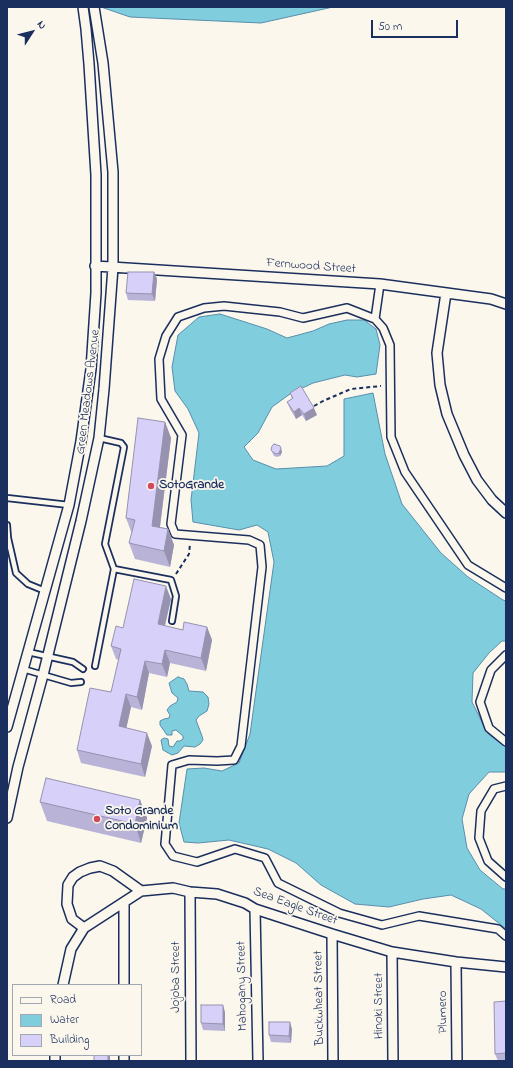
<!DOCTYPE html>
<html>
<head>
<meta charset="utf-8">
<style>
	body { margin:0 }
	#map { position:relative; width:513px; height:1068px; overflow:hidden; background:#fbf7ec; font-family:"Indie Flower",sans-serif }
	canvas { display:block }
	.frame { position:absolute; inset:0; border:8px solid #1b2f5e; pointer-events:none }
	.legend { position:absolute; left:12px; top:984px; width:130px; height:72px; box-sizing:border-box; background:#fbf7ec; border:1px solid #a1a7b3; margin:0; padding:5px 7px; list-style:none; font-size:12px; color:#1b2f5e }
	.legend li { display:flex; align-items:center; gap:8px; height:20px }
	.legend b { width:20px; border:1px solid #a1a7b3 }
	.north { position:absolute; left:12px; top:12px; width:40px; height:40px; -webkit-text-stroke:3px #fbf7ec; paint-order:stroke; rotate:54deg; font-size:11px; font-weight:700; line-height:16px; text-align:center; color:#1b2f5e }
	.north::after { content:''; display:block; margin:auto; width:14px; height:18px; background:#1b2f5e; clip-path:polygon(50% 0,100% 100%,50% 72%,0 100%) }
	.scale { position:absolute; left:371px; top:20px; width:87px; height:18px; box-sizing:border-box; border:2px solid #1b2f5e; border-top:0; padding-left:5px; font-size:12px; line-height:14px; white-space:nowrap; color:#1b2f5e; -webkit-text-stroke:3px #fbf7ec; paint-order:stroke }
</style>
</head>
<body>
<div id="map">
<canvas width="513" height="1068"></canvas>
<div class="frame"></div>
<ul class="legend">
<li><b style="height:5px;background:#fbf7ec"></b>Road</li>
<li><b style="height:11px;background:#80cdde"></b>Water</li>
<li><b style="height:11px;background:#d7d1fa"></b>Building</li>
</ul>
<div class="north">N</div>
<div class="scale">50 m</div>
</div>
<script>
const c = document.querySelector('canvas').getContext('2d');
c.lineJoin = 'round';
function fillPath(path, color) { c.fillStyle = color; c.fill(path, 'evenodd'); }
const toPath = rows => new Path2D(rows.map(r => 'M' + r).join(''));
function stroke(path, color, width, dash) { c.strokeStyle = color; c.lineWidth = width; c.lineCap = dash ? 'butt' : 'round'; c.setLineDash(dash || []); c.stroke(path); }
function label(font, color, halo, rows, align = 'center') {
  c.font = font + ' "Indie Flower",sans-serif'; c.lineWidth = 3.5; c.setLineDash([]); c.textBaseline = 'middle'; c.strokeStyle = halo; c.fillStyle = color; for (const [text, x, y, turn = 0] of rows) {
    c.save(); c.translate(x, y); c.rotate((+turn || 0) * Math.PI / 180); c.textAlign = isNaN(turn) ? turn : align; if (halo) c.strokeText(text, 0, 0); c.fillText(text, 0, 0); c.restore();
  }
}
const water = toPath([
	[101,7,333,7,261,23,130,17,101,7],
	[220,314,267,329,287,338,313,331,329,324,347,320,364,320,376,329,380,345,376,374,357,377,345,375,313,383,290,394,272,407,258,433,244,447,253,460,276,469,327,466,344,456,344,399,373,393,385,454,402,504,441,553,468,577,503,600,506,601,506,641,502,641,489,653,473,673,472,702,488,734,506,747,506,772,489,772,469,794,462,819,467,848,480,870,503,889,506,889,506,929,481,909,451,895,423,899,389,907,355,904,321,885,296,863,268,849,229,840,198,843,184,842,179,823,187,769,204,768,222,771,239,763,250,734,274,562,268,532,257,525,239,530,193,522,191,500,199,433,188,409,175,391,172,367,178,335,199,317,220,314],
	[178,677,184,679,187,684,189,691,203,692,208,697,209,704,207,711,199,716,196,720,202,736,203,740,200,744,195,747,184,746,178,753,172,755,163,750,161,740,164,738,168,739,169,746,173,747,177,741,180,741,183,739,183,736,176,730,172,731,172,735,167,735,160,725,160,721,164,719,169,718,170,715,167,710,170,706,177,702,178,698,172,693,169,683,178,677]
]);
fillPath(water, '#80cdde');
stroke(water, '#588eab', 1);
const service = toPath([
	[7,498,69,505],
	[7,525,8,538,16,573,28,584,45,591],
	[114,569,171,580,176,596,172,621],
	[28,652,73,662,83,669],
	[95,666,114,569,105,544,124,447,121,443,99,438],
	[23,669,71,683,81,682]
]);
const pedestrian = toPath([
	[380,284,375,319,383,328,390,345,391,437,405,472,468,565,506,588],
	[375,319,347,308,303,318,280,312,224,306,204,308,178,317,166,336,159,359,161,399,182,435,171,524,175,534,249,540,260,545,262,567,241,746,234,760,217,761,189,760,172,765,165,844,173,856,197,862,235,849,265,858,278,883,339,913,382,925,419,916,498,929,506,936],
	[506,655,491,670,480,702,489,728,506,742],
	[506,786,494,789,481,811,479,838,488,861,506,877]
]);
const minor = toPath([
	[95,266,380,284,491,299,506,304],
	[446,293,437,353,440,385,447,414,464,455,477,480,492,500,506,513],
	[7,727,69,505,81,441,91,369,96,293,96,175,89,64,86,29,83,7],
	[7,818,18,767,43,675,81,521,99,438,104,389,113,267,113,172,103,63,94,7],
	[190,892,191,1061],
	[124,903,124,985],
	[255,909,258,1061],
	[84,928,72,919,67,904,68,885,73,877,80,872,90,868,100,866,113,871,141,891],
	[332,934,333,1061],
	[392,952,393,1061],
	[456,962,457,1061],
	[63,985,71,949,84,928,141,891,173,888,190,892,217,894,245,903,255,909,332,934,392,952,456,962,506,967],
	[124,1055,124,1061],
	[55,1061,55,1055]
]);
stroke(service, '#1b2f5e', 8);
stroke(pedestrian, '#1b2f5e', 10);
stroke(minor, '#1b2f5e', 12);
stroke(toPath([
	[314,406,323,401,351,389,381,386],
	[176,574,189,554,190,544]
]), '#1b2f5e', 2, [4, 3]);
stroke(service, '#fbf7ec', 4.5);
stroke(pedestrian, '#fbf7ec', 7);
stroke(minor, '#fbf7ec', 9);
fillPath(toPath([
	[154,272,157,279,155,301,128,300,126,293],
	[290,393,317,415,306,421,302,415,296,419,290,409,287,402,292,399],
	[165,422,171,438,160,527,168,529,174,545,170,567,135,559,129,543,132,534,126,518],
	[271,450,282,452,280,456,277,457,274,456],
	[171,599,165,626,183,630,207,627,212,640,206,671,170,663,167,677,149,673,142,710,131,707,126,728,152,746,145,777,81,763,77,750,111,692,119,660,116,659,111,646,123,628],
	[140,800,147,818,141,843,47,821,40,802],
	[506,1001,506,1060,498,1061,495,1054],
	[225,1012,225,1031,203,1030,201,1023],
	[292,1029,291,1043,271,1042,269,1035]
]), '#b9b4d7');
fillPath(toPath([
	[154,272,157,279,155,301,152,294],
	[299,408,302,415,296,419,294,412],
	[314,408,317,415,306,421,304,414],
	[165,422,171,438,158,542,152,526],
	[281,448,282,452,280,456,279,453],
	[168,529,174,545,170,567,164,551],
	[166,586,171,599,162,637,158,624],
	[207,627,212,640,206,671,201,658],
	[165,650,170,663,167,677,162,664],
	[145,661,149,673,142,710,137,697],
	[126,694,131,707,124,739,119,726],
	[147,733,152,746,145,777,141,764],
	[140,800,147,818,141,843,135,824],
	[223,1005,225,1012,225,1031,223,1024],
	[290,1022,292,1029,291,1043,289,1036],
	[108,1055,110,1055,110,1061,108,1061]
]), '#9692af');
const building = toPath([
	[128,272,154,272,152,294,126,293,128,272],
	[301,386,314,408,304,414,299,408,294,412,287,402,293,398,290,393,301,386],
	[138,418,165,422,152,526,168,529,164,551,129,543,135,520,126,518,138,418],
	[274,444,280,446,281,448,279,453,276,454,273,452,271,450,272,446,274,444],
	[134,579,166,586,158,624,183,630,184,622,207,627,201,658,165,650,162,664,145,661,137,697,126,694,119,726,147,733,141,764,77,750,90,688,111,692,121,649,111,646,116,626,123,628,134,579],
	[46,778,140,800,135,824,40,802,46,778],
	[506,1001,506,1053,495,1054,494,1002,506,1001],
	[201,1005,223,1005,223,1024,201,1023,201,1005],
	[269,1022,290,1022,289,1036,269,1035,269,1022],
	[94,1055,108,1055,108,1061,94,1061,94,1055]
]);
fillPath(building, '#d7d1fa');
stroke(building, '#9692af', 1);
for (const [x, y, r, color] of [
	[151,486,4,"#d1495b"],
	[97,819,4,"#d1495b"]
]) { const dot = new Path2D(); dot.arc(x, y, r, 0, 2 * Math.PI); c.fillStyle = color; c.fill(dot); stroke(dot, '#fbf7ec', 1.5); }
label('13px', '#1b2f5e', '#fbf7ec', [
	["Fernwood Street",311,267,4],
	["Green Meadows Avenue",89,392,-83],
	["Sea Eagle Street",295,907,20],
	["Jojoba Street",177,977,-90],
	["Mahogany Street",243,986,-91],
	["Buckwheat Street",320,998,-91],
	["Hinoki Street",380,1006,-90],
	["Plumero",444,1012,-91]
]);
label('bold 13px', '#1b2f5e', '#fbf7ec', [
	["SotoGrande",159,486],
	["Soto Grande",105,812],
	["Condominium",105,827]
], 'left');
</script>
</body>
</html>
